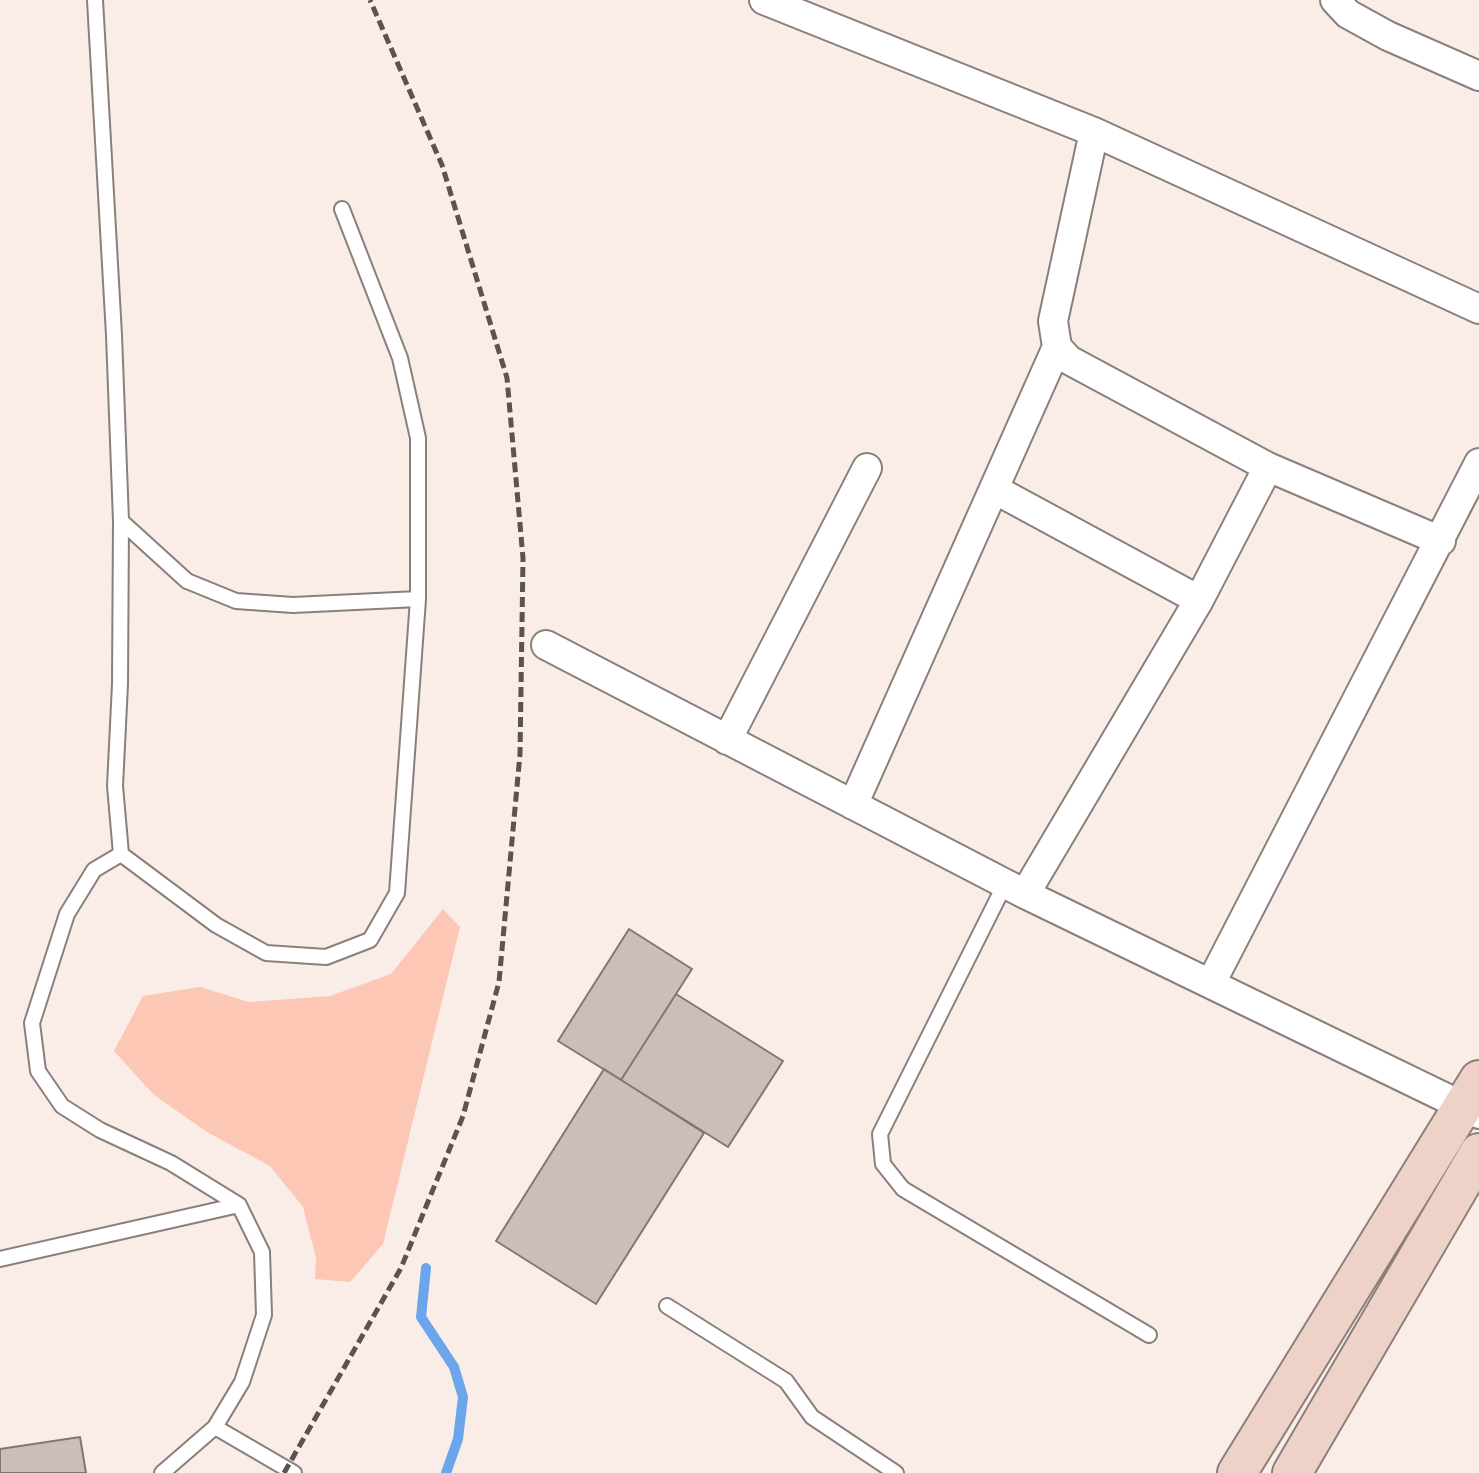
<!DOCTYPE html>
<html>
<head>
<meta charset="utf-8">
<style>
	body { margin:0 }
	canvas { display:block; background:#faede8 }
</style>
</head>
<body>
<canvas width="1479" height="1473"></canvas>
<script>
const c = document.querySelector('canvas').getContext('2d');
c.lineJoin = 'round';
function fillPath(path, color) { c.fillStyle = color; c.fill(path, 'evenodd'); }
const toPath = rows => new Path2D(rows.map(r => 'M' + r).join(''));
function stroke(path, color, width, dash) { c.strokeStyle = color; c.lineWidth = width; c.lineCap = dash ? 'butt' : 'round'; c.setLineDash(dash || []); c.stroke(path); }
fillPath(toPath([
	[443,909,460,927,383,1244,350,1282,315,1279,316,1258,303,1207,270,1166,207,1132,154,1095,114,1051,143,996,200,987,249,1002,330,996,391,974]
]), '#fcc7b4');
stroke(toPath([
	[426,1268,421,1317,454,1367,463,1397,458,1439,446,1473]
]), '#6ba5eb', 10);
const building = toPath([
	[629,929,692,969,621,1080,558,1041,629,929],
	[676,994,783,1061,728,1147,621,1080,676,994],
	[604,1069,704,1133,596,1304,496,1241,604,1069],
	[80,1437,86,1473,0,1473,0,1449,80,1437]
]);
fillPath(building, '#cbbeba');
stroke(building, '#827672', 2);
const service = toPath([
	[95,0,114,335,121,521,120,684,115,786,121,854,216,925,266,953,326,957,370,940,397,893,418,599,418,438,400,358,342,209],
	[121,521,187,581,236,601,293,605,418,599],
	[121,854,94,870,67,914,32,1023,38,1071,62,1106,100,1130,171,1163,239,1205,262,1252,264,1315,242,1382,215,1427,162,1473],
	[1006,882,880,1134,883,1164,903,1189,1149,1335],
	[0,1259,239,1205],
	[667,1306,786,1381,812,1417,896,1473],
	[215,1427,294,1473]
]);
const minor = toPath([
	[764,0,1094,132,1479,309],
	[1335,0,1348,14,1388,36,1479,76],
	[1094,132,1053,321,1057,347,1069,360,1268,467,1441,541],
	[994,489,1199,600],
	[546,645,1025,894,1479,1114],
	[727,740,867,468],
	[853,805,1057,347],
	[1025,894,1199,600,1268,467],
	[1211,983,1479,463]
]);
const secondary = toPath([
	[1237,1473,1479,1080],
	[1292,1473,1479,1153]
]);
stroke(service, '#8b7f7b', 18);
stroke(minor, '#8b7f7b', 32);
stroke(secondary, '#8b7f7b', 42);
stroke(service, '#fff', 14);
stroke(minor, '#fff', 28);
stroke(secondary, '#eed2c8', 38);
stroke(toPath([
	[284,1473,401,1268,463,1116,499,982,520,754,523,558,507,378,442,165,370,0]
]), '#595351', 5, [10, 5]);
</script>
</body>
</html>
